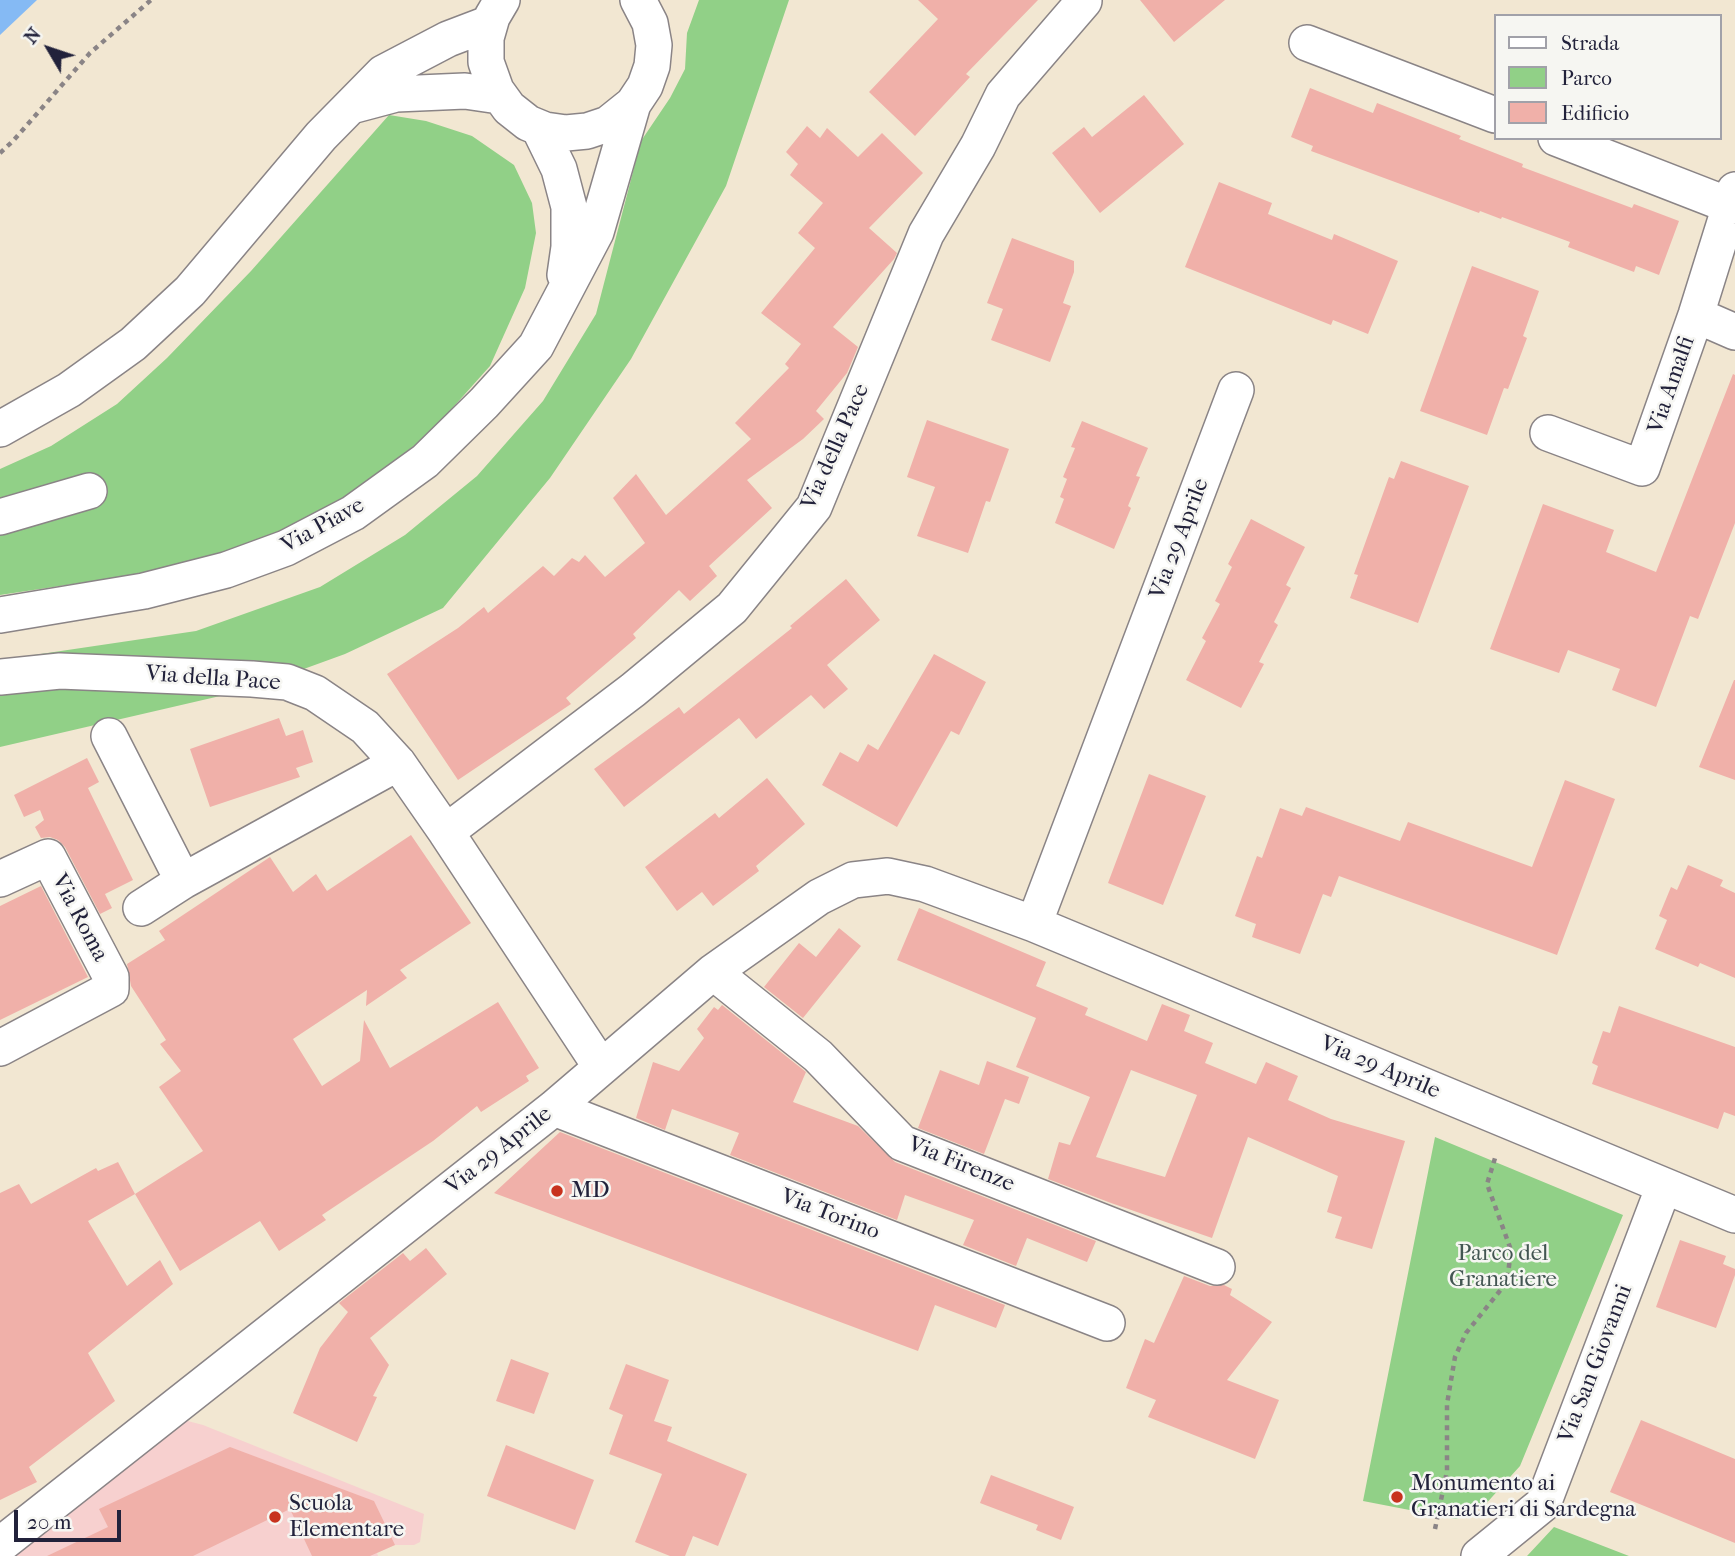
<!DOCTYPE html>
<html>
<head>
<meta charset="utf-8">
<style>
	body { margin:0 }
	#map { position:relative; width:1735px; height:1556px; overflow:hidden; background:#f2e7d2; font-family:"IM FELL French Canon",serif }
	canvas { display:block }
	.legend { position:absolute; left:1494px; top:14px; width:228px; height:126px; box-sizing:border-box; background:#f6f6f2; border:2px solid #a1a1a9; margin:0; padding:9px 12px; list-style:none; font-size:21px; color:#22223b }
	.legend li { display:flex; align-items:center; gap:14px; height:35px }
	.legend b { width:35px; border:2px solid #a1a1a9 }
	.north { position:absolute; left:14px; top:14px; width:70px; height:70px; -webkit-text-stroke:5px #f6f6f2; paint-order:stroke; rotate:309deg; font-size:19px; font-weight:700; line-height:28px; text-align:center; color:#22223b }
	.north::after { content:''; display:block; margin:auto; width:24px; height:32px; background:#22223b; clip-path:polygon(50% 0,100% 100%,50% 72%,0 100%) }
	.scale { position:absolute; left:14px; top:1510px; width:107px; height:32px; box-sizing:border-box; border:4px solid #22223b; border-top:0; padding-left:9px; font-size:21px; line-height:24px; white-space:nowrap; color:#22223b; -webkit-text-stroke:5px #f6f6f2; paint-order:stroke }
</style>
</head>
<body>
<div id="map">
<canvas width="1735" height="1556"></canvas>
<ul class="legend">
<li><b style="height:9px;background:#fff"></b>Strada</li>
<li><b style="height:19px;background:#91d087"></b>Parco</li>
<li><b style="height:19px;background:#f0b0a9"></b>Edificio</li>
</ul>
<div class="north">N</div>
<div class="scale">20 m</div>
</div>
<script>
const c = document.querySelector('canvas').getContext('2d');
c.lineJoin = 'round';
function fillPath(path, color) { c.fillStyle = color; c.fill(path, 'evenodd'); }
const toPath = rows => new Path2D(rows.map(r => 'M' + r).join(''));
function stroke(path, color, width, dash) { c.strokeStyle = color; c.lineWidth = width; c.lineCap = dash ? 'butt' : 'round'; c.setLineDash(dash || []); c.stroke(path); }
function label(font, color, halo, rows, align = 'center') {
  c.font = font + ' "IM FELL French Canon",serif'; c.lineWidth = 5; c.setLineDash([]); c.textBaseline = 'middle'; c.strokeStyle = halo; c.fillStyle = color; for (const [text, x, y, turn = 0] of rows) {
    c.save(); c.translate(x, y); c.rotate((+turn || 0) * Math.PI / 180); c.textAlign = isNaN(turn) ? turn : align; if (halo) c.strokeText(text, 0, 0); c.fillText(text, 0, 0); c.restore();
  }
}
fillPath(toPath([
	[184,1420,203,1425,424,1514,420,1542,414,1545,395,1545,377,1553,378,1556,16,1556]
]), '#f7d0cf');
fillPath(toPath([
	[699,0,789,0,726,186,631,359,550,478,443,608,345,654,246,690,0,747,0,660,196,631,320,587,405,535,477,476,543,401,596,314,641,141,670,98,685,69,687,33],
	[389,115,426,121,472,136,514,165,532,203,536,233,525,288,490,366,431,432,370,481,295,527,180,568,0,595,0,469,51,446,117,404,167,358,251,271],
	[1435,1137,1623,1215,1520,1466,1483,1507,1456,1519,1363,1501],
	[1554,1527,1629,1556,1527,1556]
]), '#91d087');
fillPath(toPath([
	[0,0,37,0,0,35]
]), '#85baf4');
fillPath(toPath([
	[918,0,1038,0,966,74,970,77,915,136,869,92,938,19],
	[1140,0,1225,0,1174,42],
	[1310,88,1373,113,1377,103,1461,136,1459,139,1523,164,1522,167,1632,208,1634,204,1679,221,1659,275,1636,266,1634,272,1568,247,1570,242,1502,217,1501,219,1480,211,1479,213,1311,151,1313,146,1291,137],
	[1144,95,1184,144,1100,213,1052,153,1084,127,1092,137],
	[807,126,820,138,827,128,858,157,882,133,923,173,869,228,897,253,894,259,833,327,858,347,847,373,816,411,824,419,803,439,747,480,772,508,709,566,717,576,690,601,679,590,633,634,636,638,566,698,571,704,458,780,387,674,458,628,484,607,488,613,543,566,554,576,572,558,579,562,585,555,605,577,645,543,613,498,636,474,666,515,751,439,735,423,789,368,785,364,801,344,761,313,815,248,798,233,823,203,790,175,798,164,786,152],
	[1219,182,1272,203,1268,214,1332,240,1334,234,1398,261,1368,334,1333,320,1331,325,1185,267],
	[1012,238,1074,261,1074,272,1063,303,1071,306,1050,362,991,340,1003,309,987,303],
	[1472,266,1539,291,1523,336,1527,338,1508,389,1504,388,1487,435,1420,411],
	[1733,374,1735,375,1735,523,1698,619,1690,616,1656,707,1612,690,1620,669,1568,650,1559,673,1490,649,1543,504,1614,530,1606,552,1656,572],
	[927,420,1009,449,990,502,986,501,968,553,917,536,935,487,907,477],
	[1082,421,1148,448,1136,476,1140,477,1128,506,1131,508,1114,549,1055,523,1064,499,1060,497,1067,479,1063,477,1075,448,1071,447],
	[1401,461,1469,486,1418,623,1350,598,1358,575,1354,574,1389,477,1394,479],
	[1251,519,1305,547,1286,585,1291,588,1274,622,1278,625,1259,662,1264,664,1241,708,1186,680,1206,641,1202,638,1220,604,1215,601,1232,567,1228,564],
	[846,579,880,620,827,665,848,689,824,709,811,695,756,739,739,718,624,807,594,769,679,707,684,714,792,628,790,626],
	[934,654,986,682,959,735,951,731,897,827,822,785,840,752,858,762,868,744,878,750],
	[1734,680,1735,680,1735,780,1699,767],
	[279,718,286,736,303,730,313,762,296,768,300,777,210,807,190,749],
	[87,758,99,782,88,788,133,880,105,894,112,908,100,914,65,847,58,840,50,837,41,838,35,827,44,820,40,810,24,817,14,795],
	[1149,774,1206,796,1163,905,1108,883],
	[767,778,805,824,756,866,759,871,713,906,702,892,677,911,645,867,715,813,719,818],
	[1565,780,1615,799,1557,955,1339,876,1331,897,1323,894,1300,954,1252,937,1256,924,1235,916,1257,856,1262,858,1280,808,1302,816,1306,807,1400,841,1408,822,1532,867],
	[411,835,471,923,400,970,407,978,366,1006,367,990,293,1039,322,1086,360,1061,364,1020,390,1068,498,1002,539,1068,526,1076,529,1081,481,1112,477,1106,433,1141,322,1215,326,1220,279,1251,260,1221,180,1271,135,1194,203,1151,159,1087,181,1071,160,1044,166,1040,131,986,127,964,165,940,159,931,270,857,293,892,316,874,327,891],
	[1688,865,1723,880,1720,886,1735,893,1735,978,1700,963,1698,967,1655,949,1667,920,1659,916,1671,887,1677,890],
	[41,886,88,977,0,1020,0,906],
	[919,908,1046,962,1036,986,1088,1008,1085,1015,1147,1041,1162,1004,1190,1015,1184,1031,1213,1043,1205,1063,1256,1084,1266,1062,1298,1076,1288,1100,1331,1119,1405,1141,1372,1249,1335,1238,1342,1217,1327,1212,1338,1176,1248,1137,1212,1238,1111,1203,1048,1179,1059,1142,1070,1145,1090,1097,1016,1067,1036,1018,897,960],
	[1131,1070,1197,1095,1165,1177,1096,1157],
	[839,928,861,946,803,1018,764,987,799,943,816,957],
	[722,1005,806,1072,793,1102,858,1126,895,1162,1096,1241,1087,1262,1027,1238,1016,1266,963,1245,974,1220,905,1195,897,1220,730,1155,739,1133,672,1109,665,1130,636,1118,653,1062,679,1071,704,1038,697,1029,714,1007,718,1010],
	[1619,1006,1735,1047,1735,1116,1724,1112,1718,1129,1592,1084,1598,1066,1592,1063,1603,1031,1610,1033],
	[987,1061,1029,1077,1019,1104,1005,1099,984,1154,918,1128,940,1070,979,1085],
	[560,1132,1005,1305,996,1328,935,1305,918,1351,494,1193],
	[118,1162,135,1194,88,1221,127,1286,160,1260,173,1284,88,1353,115,1401,29,1467,37,1482,0,1500,0,1193,19,1184,31,1204,96,1168,98,1171],
	[1680,1240,1726,1256,1723,1264,1735,1269,1735,1275,1716,1328,1656,1307],
	[426,1248,447,1274,370,1338,389,1365,373,1396,377,1397,357,1442,293,1413,320,1348,348,1312,339,1303,403,1253,410,1261],
	[1184,1276,1210,1286,1224,1285,1232,1289,1230,1295,1272,1322,1227,1380,1279,1400,1255,1459,1148,1417,1156,1400,1126,1388,1145,1339,1154,1343],
	[511,1359,549,1373,534,1414,496,1401],
	[626,1364,669,1380,654,1421,672,1427,667,1441,747,1474,718,1546,693,1536,685,1556,670,1556,635,1542,662,1474,609,1454,623,1415,609,1409],
	[1641,1420,1735,1459,1735,1543,1610,1492],
	[506,1445,594,1480,575,1530,487,1496],
	[230,1447,374,1501,395,1545,370,1556,312,1556,290,1509,193,1556,47,1556,108,1527,99,1509],
	[991,1475,1074,1507,1061,1540,1036,1530,1038,1525,980,1503]
]), '#f0b0a9');
const minor = toPath([
	[502,0,492,17,486,38,486,62,496,90,509,108,528,123,545,130,566,133,587,131,608,124,633,104,645,86,652,66,654,45,650,23,638,0],
	[1307,43,1495,115],
	[351,106,396,94,465,91,499,96],
	[539,128,559,169,569,207,569,247,565,275],
	[1556,138,1731,206],
	[1696,315,1735,332],
	[0,429,69,390,133,344,190,291,321,136,383,73,448,39,490,23],
	[1548,433,1642,468,1696,315,1735,190],
	[0,517,89,491],
	[0,615,144,591,226,570,286,548,353,513,425,461,484,403,536,346,596,232,633,104],
	[0,677,60,671,252,679,287,682,315,693,365,727,398,763,446,832,601,1067],
	[109,736,183,881],
	[446,832,633,690,732,608,814,507,926,234,978,146,1003,95,1084,1],
	[0,879,48,857,111,977,111,989,0,1048],
	[141,908,183,881,398,763],
	[1034,924,1236,390],
	[713,972,818,1056,902,1143,1217,1267],
	[554,1108,1107,1323],
	[0,1545,554,1108,713,972,819,897,853,880,888,876,925,884,1034,924,1735,1215],
	[1479,1556,1543,1504,1664,1186]
]);
stroke(minor, '#8a8486', 38);
stroke(toPath([
	[0,153,13,141,90,53,151,0],
	[1435,1529,1447,1471,1447,1404,1455,1357,1466,1333,1507,1282,1511,1250,1487,1184,1496,1155]
]), '#8a8486', 4.5, [5, 5]);
stroke(minor, '#fff', 35);
for (const [x, y, r, color] of [
	[557,1191,7,"#c8321e"],
	[1397,1497,7,"#c8321e"],
	[275,1517,7,"#c8321e"]
]) { const dot = new Path2D(); dot.arc(x, y, r, 0, 2 * Math.PI); c.fillStyle = color; c.fill(dot); stroke(dot, '#f6f6f2', 2.5); }
label('23px', '#22223b', '#f6f6f2', [
	["Via Amalfi",1672,385,-71],
	["Via della Pace",836,447,-66],
	["Via Piave",323,526,-29],
	["Via 29 Aprile",1180,539,-69],
	["Via della Pace",213,679,4],
	["Via Roma",79,918,62],
	["Via 29 Aprile",1380,1068,23],
	["Via 29 Aprile",499,1151,-38],
	["Via Firenze",961,1165,22],
	["Via Torino",830,1215,21],
	["Via San Giovanni",1596,1364,-69]
]);
label('23px', '#22223b', '#f6f6f2', [
	["MD",571,1191],
	["Monumento ai",1411,1484],
	["Granatieri di Sardegna",1411,1510],
	["Scuola",289,1504],
	["Elementare",289,1530]
], 'left');
label('23px', '#435652', '#f6f6f2', [
	["Parco del",1503,1254],
	["Granatiere",1503,1280]
]);
</script>
</body>
</html>
